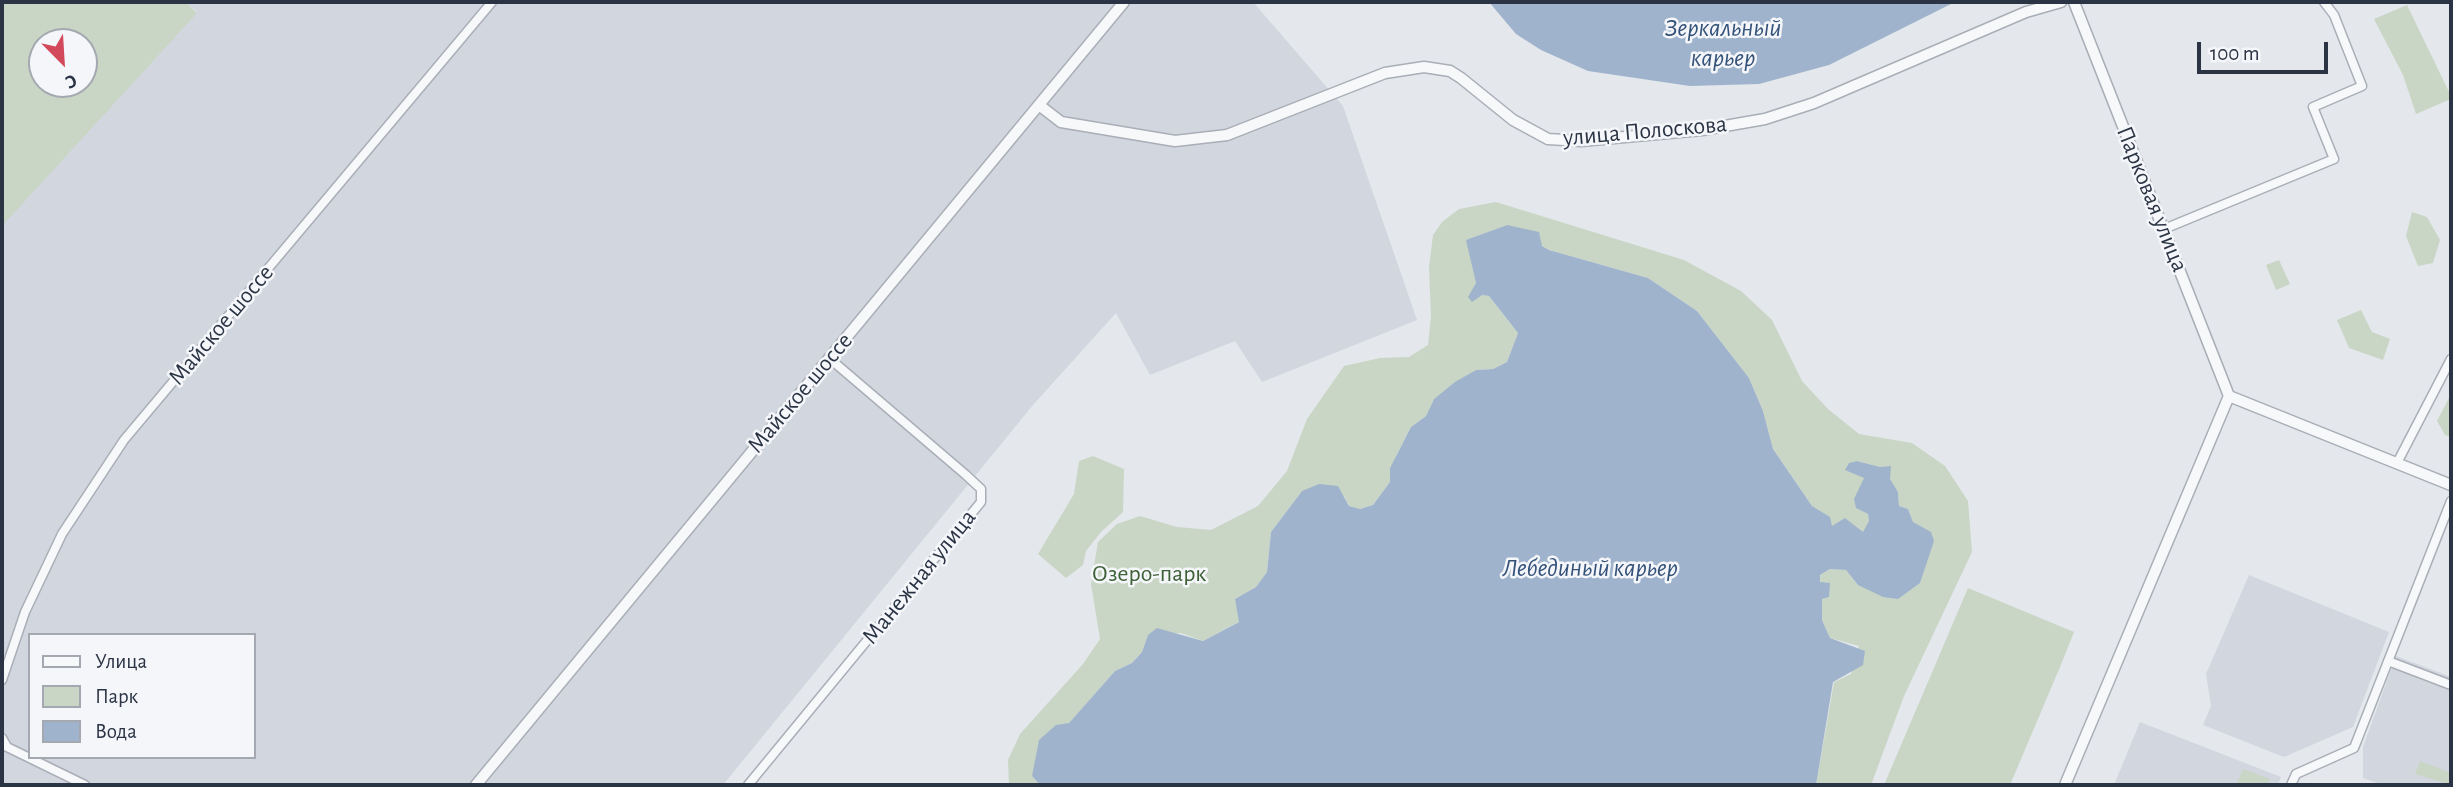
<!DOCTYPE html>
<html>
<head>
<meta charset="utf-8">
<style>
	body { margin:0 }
	#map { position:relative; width:2453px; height:787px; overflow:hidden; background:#e4e7ec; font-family:"Alegreya Sans",sans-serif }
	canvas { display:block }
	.frame { position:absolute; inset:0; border:4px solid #2b3445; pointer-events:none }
	.legend { position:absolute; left:28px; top:633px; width:228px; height:126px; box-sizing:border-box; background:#f4f6f9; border:2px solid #a4a8b1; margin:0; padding:9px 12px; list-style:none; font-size:21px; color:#2b3445 }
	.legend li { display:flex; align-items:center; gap:14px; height:35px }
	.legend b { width:35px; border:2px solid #a4a8b1 }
	.north { position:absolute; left:28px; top:28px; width:70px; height:70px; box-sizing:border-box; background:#f4f6f9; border:2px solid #a4a8b1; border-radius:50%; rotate:156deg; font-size:19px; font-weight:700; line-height:28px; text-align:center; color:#2b3445 }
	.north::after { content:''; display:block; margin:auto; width:24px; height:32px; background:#d1495b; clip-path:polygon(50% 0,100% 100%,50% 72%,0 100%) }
	.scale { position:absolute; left:2197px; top:42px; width:131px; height:32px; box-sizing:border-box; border:4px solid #2b3445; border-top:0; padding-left:9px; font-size:21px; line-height:24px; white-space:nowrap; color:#2b3445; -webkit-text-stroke:5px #f4f6f9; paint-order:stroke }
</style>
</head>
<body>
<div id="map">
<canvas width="2453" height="787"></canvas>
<div class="frame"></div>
<ul class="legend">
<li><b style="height:9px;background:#f7f8fa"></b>Улица</li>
<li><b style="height:19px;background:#c9d6c5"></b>Парк</li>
<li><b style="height:19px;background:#9fb4cc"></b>Вода</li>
</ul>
<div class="north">С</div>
<div class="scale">100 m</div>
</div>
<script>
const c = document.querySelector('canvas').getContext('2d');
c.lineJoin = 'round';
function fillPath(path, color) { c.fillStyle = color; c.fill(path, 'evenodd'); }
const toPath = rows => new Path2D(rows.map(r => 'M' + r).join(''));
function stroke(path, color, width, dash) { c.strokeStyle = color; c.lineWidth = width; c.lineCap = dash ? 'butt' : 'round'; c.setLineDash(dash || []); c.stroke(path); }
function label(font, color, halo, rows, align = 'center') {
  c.font = font + ' "Alegreya Sans",sans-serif'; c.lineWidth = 5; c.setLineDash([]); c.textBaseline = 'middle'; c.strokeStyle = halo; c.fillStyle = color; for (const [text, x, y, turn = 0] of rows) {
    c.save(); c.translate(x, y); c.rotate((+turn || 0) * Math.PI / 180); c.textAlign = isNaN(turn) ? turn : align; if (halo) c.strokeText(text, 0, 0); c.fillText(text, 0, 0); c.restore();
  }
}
fillPath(toPath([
	[186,2,1253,2,1343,106,1417,320,1262,382,1235,341,1150,375,1116,313,1033,405,723,785,2,785,2,222,197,12],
	[30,635,254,635,254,757,30,757],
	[2249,575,2389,632,2353,727,2284,757,2203,725,2211,706,2206,674],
	[2396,656,2451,677,2451,785,2383,785,2363,778,2363,747],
	[2140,722,2281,777,2278,785,2114,785]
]), '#d2d6de');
fillPath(toPath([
	[2,2,186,2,197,13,2,226],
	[42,42,84,42,84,84,42,84],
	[2407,5,2451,96,2451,99,2416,114,2403,75,2374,19],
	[1496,202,1684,260,1741,291,1772,320,1802,381,1828,409,1859,434,1912,443,1945,466,1968,501,1972,552,1904,696,1871,785,1816,785,1834,682,1851,674,1859,646,1830,638,1822,620,1820,575,1830,569,1846,570,1858,585,1920,583,1925,567,1913,522,1908,509,1899,506,1898,492,1880,467,1857,461,1865,478,1862,510,1868,514,1870,521,1863,533,1832,526,1812,506,1773,449,1763,411,1749,378,1697,311,1648,278,1549,250,1507,225,1467,240,1476,283,1482,295,1489,296,1518,333,1507,362,1493,369,1476,370,1434,399,1426,416,1411,427,1397,454,1390,482,1373,505,1360,509,1349,506,1344,496,1302,491,1271,532,1267,572,1256,587,1235,599,1240,621,1203,641,1181,633,1148,635,1142,652,1132,663,1115,671,1069,723,1032,776,1040,785,1009,785,1008,760,1020,734,1083,664,1100,639,1091,584,1098,542,1117,524,1140,516,1177,527,1211,530,1258,506,1287,471,1307,419,1344,366,1380,358,1409,357,1428,345,1431,316,1429,268,1433,235,1442,222,1459,209],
	[2412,212,2427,217,2440,240,2433,263,2418,266,2406,236],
	[2279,260,2290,284,2276,290,2266,265],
	[2361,310,2372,332,2390,339,2383,360,2349,348,2337,320],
	[2451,394,2451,437,2445,435,2437,421],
	[1093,456,1124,469,1123,512,1101,532,1086,551,1083,565,1066,578,1038,554,1074,494,1079,461],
	[1968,588,2074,632,2060,667,2010,785,1884,785],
	[2420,761,2451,773,2451,785,2415,774],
	[2243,769,2270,779,2267,785,2236,785]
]), '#c9d6c5');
fillPath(toPath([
	[1489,2,1955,2,1829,65,1759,84,1690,86,1588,71,1541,50,1516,34],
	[1507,225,1539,232,1542,246,1549,250,1648,278,1697,311,1749,378,1763,411,1773,449,1812,506,1830,517,1832,526,1845,518,1863,532,1869,521,1868,514,1856,508,1854,499,1864,478,1845,470,1849,463,1857,461,1880,467,1891,466,1890,479,1898,492,1899,506,1908,509,1913,522,1931,532,1934,541,1920,583,1898,599,1883,597,1858,585,1846,570,1830,569,1820,575,1820,582,1830,583,1829,597,1822,599,1822,620,1830,638,1865,651,1863,665,1833,682,1816,785,1040,785,1032,776,1039,740,1056,725,1069,723,1115,671,1132,663,1142,652,1148,635,1157,628,1203,641,1239,622,1235,599,1256,587,1267,572,1271,532,1302,491,1319,484,1338,486,1349,506,1360,509,1373,505,1390,482,1390,468,1411,427,1426,416,1434,399,1455,382,1476,370,1493,369,1507,362,1518,333,1489,296,1482,295,1472,302,1468,297,1476,283,1466,240]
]), '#9fb4cc');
const minor = toPath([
	[2164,229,2334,159,2313,107,2362,86,2334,15,2324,2],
	[2397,463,2451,359],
	[2388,661,2451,685],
	[2,680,25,612,62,534,124,440,492,2],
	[2,738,7,747,85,785],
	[748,785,981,502,981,489,966,475,829,358],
	[2291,785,2296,774,2354,748,2451,501]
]);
const tertiary = toPath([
	[1039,105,1061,122,1175,141,1227,135,1385,73,1424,67,1450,71,1461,78,1513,120,1548,139,1581,141,1702,130,1765,119,1814,103,2026,12,2061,2],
	[2229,396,2451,485],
	[476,785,1124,2],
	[2065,785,2229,396,2074,2]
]);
stroke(minor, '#a9aeb7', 11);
stroke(tertiary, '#a9aeb7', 13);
stroke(minor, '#f7f8fa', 8);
stroke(tertiary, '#f7f8fa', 10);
label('24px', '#2b3445', '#f4f6f9', [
	["улица Полоскова",1645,131,-5],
	["Парковая улица",2152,199,68],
	["Майское шоссе",221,325,-50],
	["Майское шоссе",800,393,-50],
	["Манежная улица",919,577,-51]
]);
label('24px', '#3f6138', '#f4f6f9', [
	["Озеро-парк",1149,574]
]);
label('italic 26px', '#34527a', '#f4f6f9', [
	["Зеркальный",1723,28],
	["карьер",1723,58],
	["Лебединый карьер",1590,568]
]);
</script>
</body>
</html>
